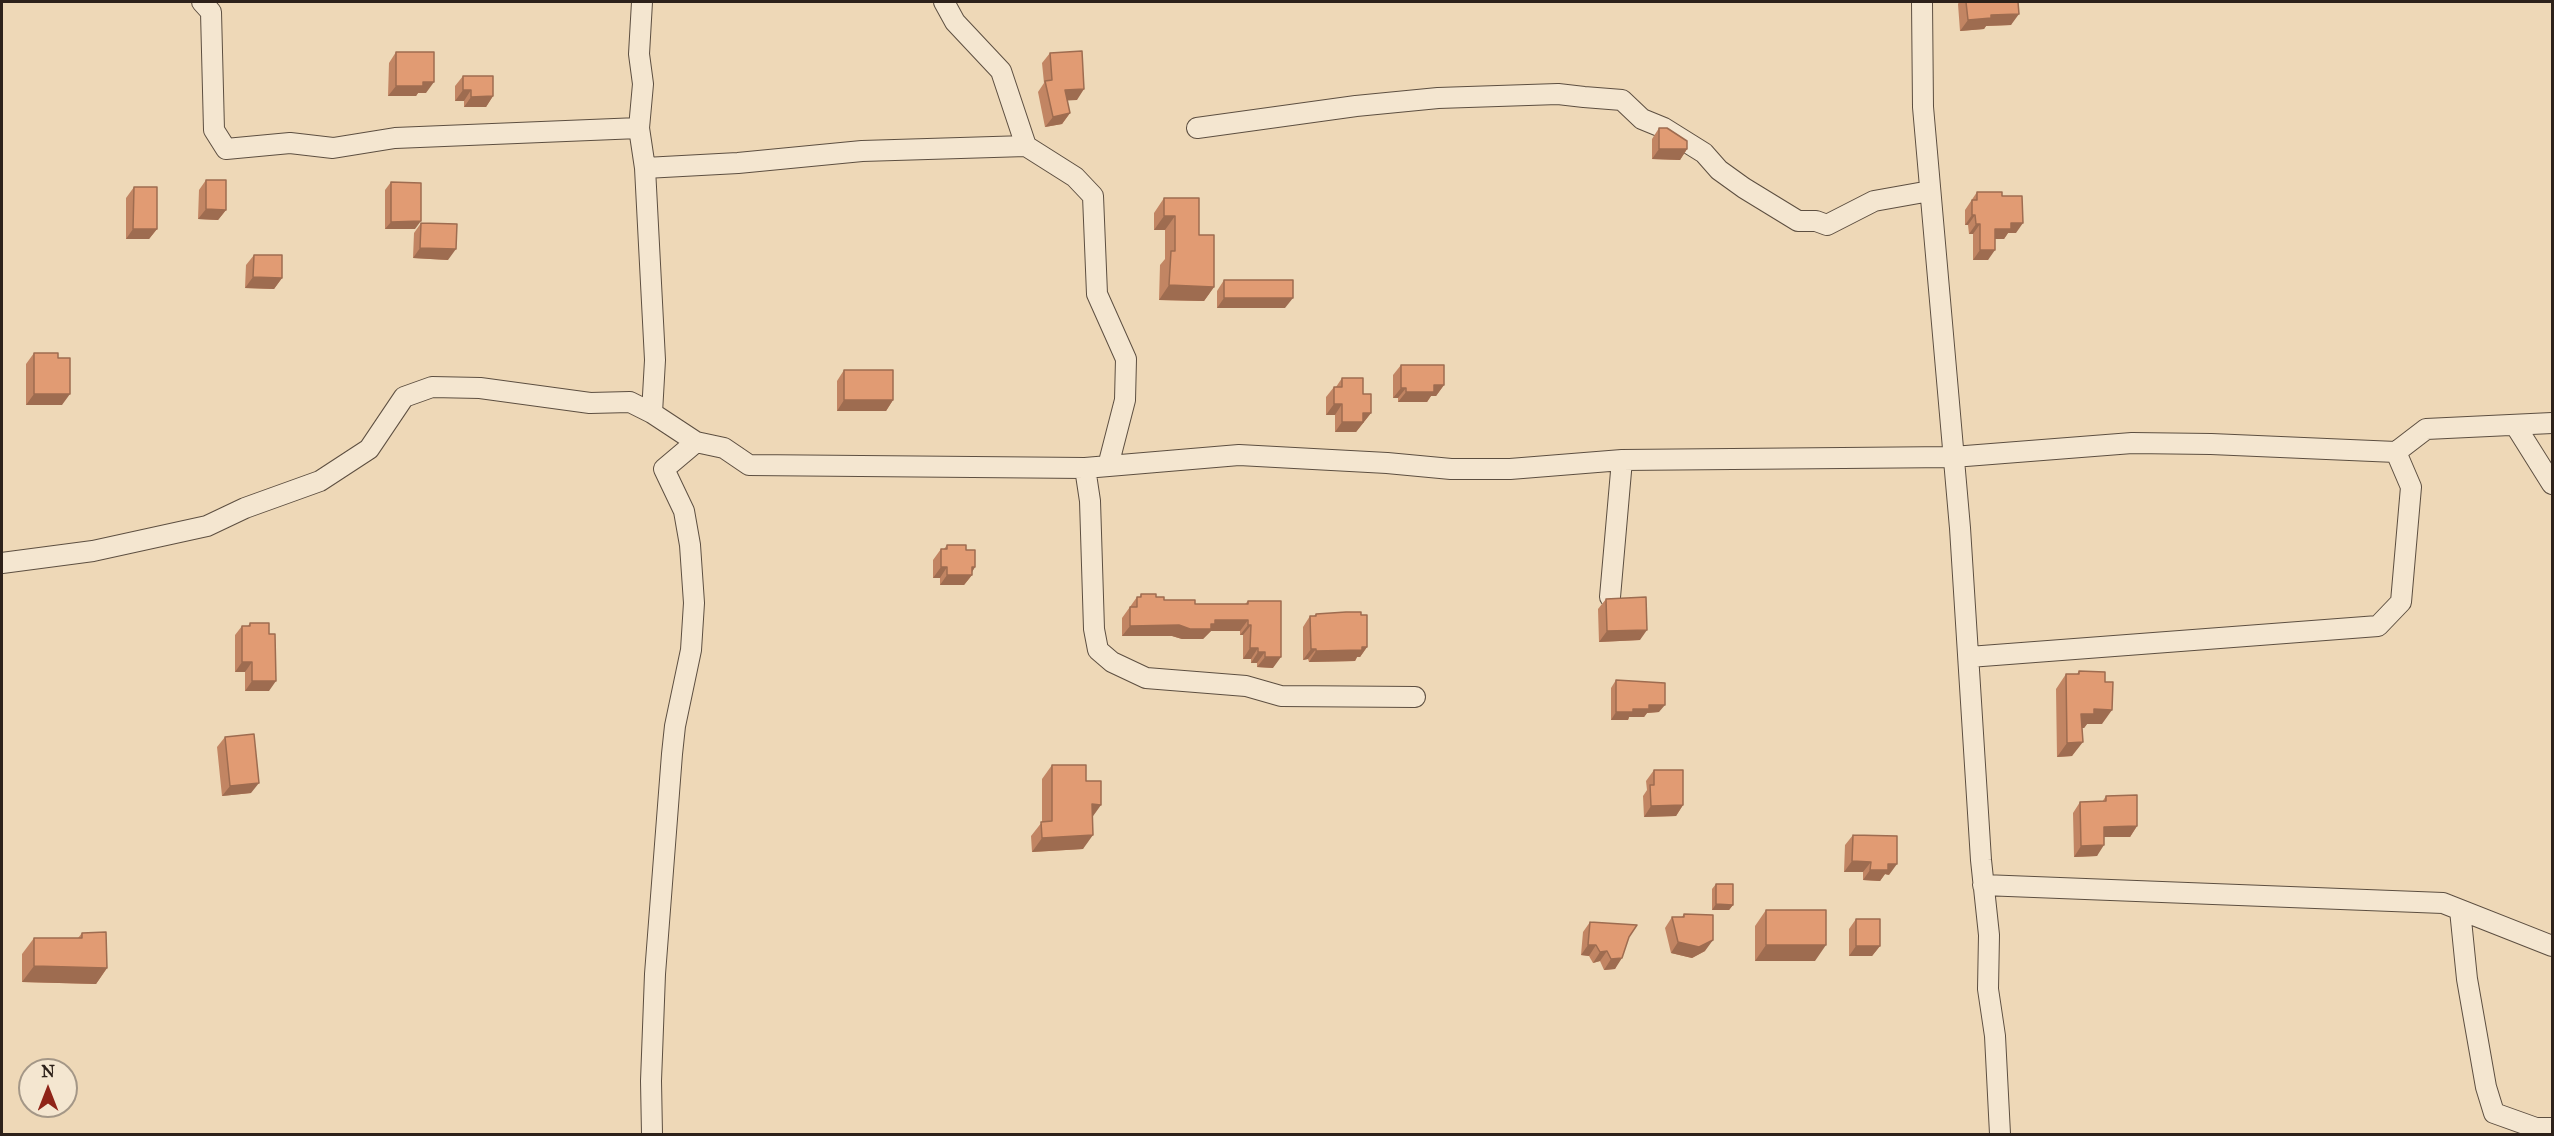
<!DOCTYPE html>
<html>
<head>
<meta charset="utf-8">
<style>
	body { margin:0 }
	#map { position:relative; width:2554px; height:1136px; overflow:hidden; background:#eed8b7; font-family:"IM FELL Great Primer",serif }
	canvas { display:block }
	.frame { position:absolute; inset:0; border:3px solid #2d211a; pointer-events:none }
	.north { position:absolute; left:18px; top:1058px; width:60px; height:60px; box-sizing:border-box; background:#f4e6d0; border:2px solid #a49787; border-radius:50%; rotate:0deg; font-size:16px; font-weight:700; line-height:24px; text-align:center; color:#2d211a }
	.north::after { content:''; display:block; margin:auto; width:21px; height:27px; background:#8f2418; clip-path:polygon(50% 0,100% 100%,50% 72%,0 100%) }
</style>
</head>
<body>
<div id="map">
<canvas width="2554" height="1136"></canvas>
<div class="frame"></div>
<div class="north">N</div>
</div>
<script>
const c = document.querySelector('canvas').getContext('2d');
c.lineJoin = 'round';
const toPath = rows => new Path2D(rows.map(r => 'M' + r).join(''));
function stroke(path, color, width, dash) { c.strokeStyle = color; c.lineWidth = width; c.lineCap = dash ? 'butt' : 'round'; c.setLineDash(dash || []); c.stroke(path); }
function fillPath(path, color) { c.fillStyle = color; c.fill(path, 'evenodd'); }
const street = toPath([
	[202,2,211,12,214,130,226,149,290,143,333,148,395,138,639,128],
	[642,2,639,54,643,84,639,128,645,168,655,360,652,413],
	[944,2,955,22,1001,71,1026,146,1075,177,1093,196,1097,294,1126,359,1125,400,1108,466],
	[1922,2,1923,107,1960,528,1981,860,1989,935,1988,989,1995,1036,2000,1134],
	[1197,128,1356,106,1438,98,1558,94,1584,97,1622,100,1642,119,1664,128,1704,153,1719,170,1744,188,1798,221,1816,221,1827,225,1874,201,1930,191],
	[645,168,738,163,862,151,1026,146],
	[2515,425,2552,484],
	[1085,468,1090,501,1094,629,1098,650,1112,662,1146,678,1246,686,1281,696,1415,697],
	[2,563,93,551,207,526,245,508,320,481,369,449,404,397,432,387,480,388,590,403,630,402,652,413,696,442,724,448,749,465,1085,468,1239,455,1387,463,1451,469,1510,469,1622,460,1953,457,2132,443,2211,444,2396,452,2426,429,2552,423],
	[1610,597,1622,460],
	[1969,657,2378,626,2401,602,2411,487,2396,452],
	[1983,885,2443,903,2552,946],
	[2460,910,2467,979,2486,1087,2494,1113,2536,1128,2552,1128],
	[652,1134,651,1081,655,974,672,754,675,726,691,650,694,603,690,545,684,511,664,469,696,442]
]);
stroke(street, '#5d4f41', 22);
stroke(street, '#f4e6d0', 20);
fillPath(toPath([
	[1959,2,2018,2,2011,25,1986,26,1984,29,1960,31,1958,4],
	[396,52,426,93,418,93,416,96,388,96,389,63],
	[1050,53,1077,100,1067,100,1070,113,1062,124,1045,127,1038,92,1044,83,1042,63],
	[463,76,493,96,486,107,464,107,464,101,455,101,455,86],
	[1659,128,1687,149,1680,160,1652,159,1652,139],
	[206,180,226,210,218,220,198,219,199,190],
	[391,182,415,229,385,229,385,190],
	[134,187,157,229,149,239,126,239,126,198],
	[1977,192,2002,196,2016,233,2008,233,2004,239,1995,239,1988,260,1973,260,1973,234,1969,234,1968,225,1965,225,1965,210],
	[1164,198,1199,235,1214,287,1204,301,1159,300,1160,265,1165,259,1165,230,1154,230,1154,213],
	[421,223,448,260,413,258,414,233],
	[254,255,282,278,274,289,245,288,246,265],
	[1224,280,1285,308,1217,308,1217,291],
	[34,353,62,405,26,405,26,364],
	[1401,365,1444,385,1436,396,1431,396,1427,402,1398,402,1398,398,1393,398,1393,375],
	[844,370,893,400,886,411,837,411,837,381],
	[1342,378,1363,394,1371,413,1356,432,1335,432,1335,415,1326,415,1326,397,1334,387,1336,387],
	[947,545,966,550,975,567,972,572,972,575,964,585,940,585,940,578,933,578,933,560,941,549,944,549],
	[1141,594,1156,597,1164,600,1195,604,1245,604,1248,601,1273,668,1257,667,1257,663,1251,663,1251,659,1243,659,1243,635,1240,635,1240,631,1211,631,1203,639,1182,639,1172,636,1122,636,1122,618,1137,597,1140,597],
	[1606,599,1640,640,1599,642,1598,609],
	[1316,614,1361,615,1367,647,1360,657,1357,657,1355,661,1309,662,1308,659,1303,660,1303,627,1310,616,1314,616],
	[250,623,269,691,245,691,245,672,235,672,235,635,242,626,248,626],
	[2079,671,2105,682,2102,724,2087,724,2084,728,2082,728,2072,756,2057,757,2056,689,2066,674,2077,674],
	[1616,680,1659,712,1647,713,1644,717,1629,717,1628,720,1611,720,1611,688],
	[225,737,251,793,222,796,217,747],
	[1052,765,1086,781,1092,818,1083,849,1032,852,1031,836,1042,822,1042,779],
	[1654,770,1683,805,1676,816,1644,817,1643,796,1647,790,1646,781],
	[2106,796,2137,826,2130,837,2104,837,2097,856,2074,857,2073,813,2080,802,2102,802],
	[1853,835,1889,875,1885,874,1880,881,1863,880,1863,872,1844,872,1845,845],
	[1716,884,1733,905,1729,910,1712,910,1712,889],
	[1766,910,1815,961,1755,961,1755,926],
	[1684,914,1705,951,1692,958,1671,953,1665,928,1672,917,1682,917],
	[1856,919,1880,946,1872,956,1849,956,1849,929],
	[1590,922,1629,937,1615,969,1604,970,1600,961,1593,963,1589,956,1581,955,1583,932],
	[82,933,107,968,96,984,22,982,22,954,34,938,78,938]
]), '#c28563');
fillPath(toPath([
	[2019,14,2011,25,1986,26,1984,29,1960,31,1968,20,1991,15],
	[423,82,434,82,426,93,418,93,416,96,388,96,396,86],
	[1084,89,1077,100,1058,101,1065,90],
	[463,90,471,90,464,101,455,101],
	[493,96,486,107,464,107,471,97],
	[1070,113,1062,124,1045,127,1053,117],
	[1659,149,1687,149,1680,160,1652,159],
	[206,209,226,210,218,220,198,219],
	[1972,215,1975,215,1968,225,1965,225],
	[1164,216,1175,216,1165,230,1154,230],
	[421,221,415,229,385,229,391,222],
	[2011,223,2023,223,2016,233,2008,233,2004,239,1988,239,1995,229],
	[1976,224,1980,224,1973,234,1969,234],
	[133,229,157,229,149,239,126,239],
	[420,248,456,249,448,260,413,258],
	[1980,250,1995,250,1988,260,1973,260],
	[253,277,282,278,274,289,245,288],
	[1169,285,1214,287,1204,301,1159,300],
	[1224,298,1293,298,1285,308,1217,308],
	[1434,385,1444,385,1436,396,1431,396,1427,402,1398,402,1406,392],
	[1401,388,1406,388,1398,398,1393,398],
	[34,394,70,394,62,405,26,405],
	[844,400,893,400,886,411,837,411],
	[1334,404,1342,404,1335,415,1326,415],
	[1363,413,1371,413,1356,432,1335,432,1342,422],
	[941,567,947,567,940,578,933,578],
	[972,567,975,567,970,575,972,575,964,585,940,585,947,575],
	[1215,620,1248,620,1240,631,1211,631,1203,639,1182,639,1172,636,1122,636,1130,626],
	[1248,625,1251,625,1243,635,1240,635],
	[1647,630,1640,640,1599,642,1607,631],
	[1367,647,1360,657,1357,657,1355,661,1309,662,1316,651],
	[1250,648,1258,648,1251,659,1243,659],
	[1311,649,1316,649,1308,659,1303,660],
	[1258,652,1265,652,1257,663,1251,663],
	[1265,657,1281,657,1273,668,1257,667],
	[242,662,252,662,245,672,235,672],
	[252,681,276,681,269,691,245,691],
	[1649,705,1665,705,1659,712,1647,713,1644,717,1629,717,1628,720,1611,720,1616,712,1633,709],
	[2094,709,2112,710,2102,724,2087,724,2084,728,2071,728,2081,714],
	[2083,742,2072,756,2057,757,2067,743],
	[259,783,251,793,222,796,230,786],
	[1092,804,1101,805,1091,819],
	[1683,805,1676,816,1644,817,1651,806],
	[2137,826,2130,837,2096,837,2104,827],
	[1093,835,1083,849,1032,852,1042,838],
	[2104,845,2097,856,2074,857,2081,846],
	[1852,861,1871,862,1863,872,1844,872],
	[1888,864,1897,864,1889,875,1885,874,1880,881,1863,880,1870,870],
	[1716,904,1733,905,1729,910,1712,910],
	[1713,940,1705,951,1692,958,1671,953,1678,942],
	[1588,945,1596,945,1589,956,1581,955],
	[1766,945,1826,945,1815,961,1755,961],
	[1856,946,1880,946,1872,956,1849,956],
	[1607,951,1600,961,1593,963,1600,952],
	[1622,958,1615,969,1604,970,1611,959],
	[34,966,107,968,96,984,22,982]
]), '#9e6c50');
const building = toPath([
	[1966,2,2018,2,2019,14,1991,15,1991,18,1968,20,1966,2],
	[1082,51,1084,89,1065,90,1070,113,1053,117,1045,81,1052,80,1050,53,1082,51],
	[396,52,434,52,434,82,423,82,423,86,396,86,396,52],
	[463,76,493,76,493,96,471,97,471,90,463,90,463,76],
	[1659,128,1667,128,1687,141,1687,149,1659,149,1659,128],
	[206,180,226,180,226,210,206,209,206,180],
	[391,182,421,183,421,221,391,222,391,182],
	[134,187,157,187,157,229,133,229,134,187],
	[1977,192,2002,192,2002,196,2022,196,2023,223,2011,223,2011,229,1995,229,1995,250,1980,250,1980,224,1976,224,1975,215,1972,215,1972,200,1977,200,1977,192],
	[1164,198,1199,198,1199,235,1214,235,1214,287,1169,285,1171,251,1175,251,1175,216,1164,216,1164,198],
	[421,223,457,224,456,249,420,248,421,223],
	[254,255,282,255,282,278,253,277,254,255],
	[1224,280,1293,280,1293,298,1224,298,1224,280],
	[34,353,58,353,58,358,70,358,70,394,34,394,34,353],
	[1401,365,1444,365,1444,385,1434,385,1434,392,1406,392,1406,388,1401,388,1401,365],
	[844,370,893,370,893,400,844,400,844,370],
	[1342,378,1363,378,1363,394,1371,394,1371,413,1363,413,1363,422,1342,422,1342,404,1334,404,1334,387,1342,387,1342,378],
	[947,545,966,545,966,550,975,550,975,567,972,567,972,575,947,575,947,567,941,567,941,549,947,549,947,545],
	[1141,594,1156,594,1156,597,1164,597,1164,600,1195,600,1195,604,1248,604,1248,601,1281,601,1281,657,1265,657,1265,652,1258,652,1258,648,1250,648,1251,625,1248,625,1248,620,1215,620,1215,624,1211,624,1211,629,1190,629,1179,625,1130,626,1130,607,1137,607,1137,597,1141,597,1141,594],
	[1646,597,1647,630,1607,631,1606,599,1646,597],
	[1346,612,1361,612,1361,615,1367,615,1367,647,1362,647,1362,650,1316,651,1316,649,1311,649,1310,616,1316,616,1316,614,1346,612],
	[250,623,269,623,269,634,275,634,276,681,252,681,252,662,242,662,242,626,250,626,250,623],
	[2079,671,2105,672,2105,682,2113,682,2112,710,2094,709,2094,714,2081,714,2083,742,2067,743,2066,674,2079,674,2079,671],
	[1616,680,1665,683,1665,705,1649,705,1649,709,1633,709,1633,712,1616,712,1616,680],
	[254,734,259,783,230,786,225,737,254,734],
	[1052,765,1086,765,1086,781,1101,781,1101,805,1092,804,1093,835,1042,838,1041,822,1052,821,1052,765],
	[1654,770,1683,770,1683,805,1651,806,1650,785,1654,785,1654,770],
	[2137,795,2137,826,2104,827,2104,845,2081,846,2080,802,2106,801,2106,796,2137,795],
	[1853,835,1897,836,1897,864,1888,864,1888,870,1870,870,1871,862,1852,861,1853,835],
	[1716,884,1733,884,1733,905,1716,904,1716,884],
	[1766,910,1826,910,1826,945,1766,945,1766,910],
	[1684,914,1713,915,1713,940,1699,947,1678,942,1672,917,1684,917,1684,914],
	[1856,919,1880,919,1880,946,1856,946,1856,919],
	[1590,922,1637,925,1629,937,1622,958,1611,959,1607,951,1600,952,1596,945,1588,945,1590,922],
	[106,932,107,968,34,966,34,938,82,938,82,933,106,932]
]);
fillPath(building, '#e19b73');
stroke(building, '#9e6c50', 1.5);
</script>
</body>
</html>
